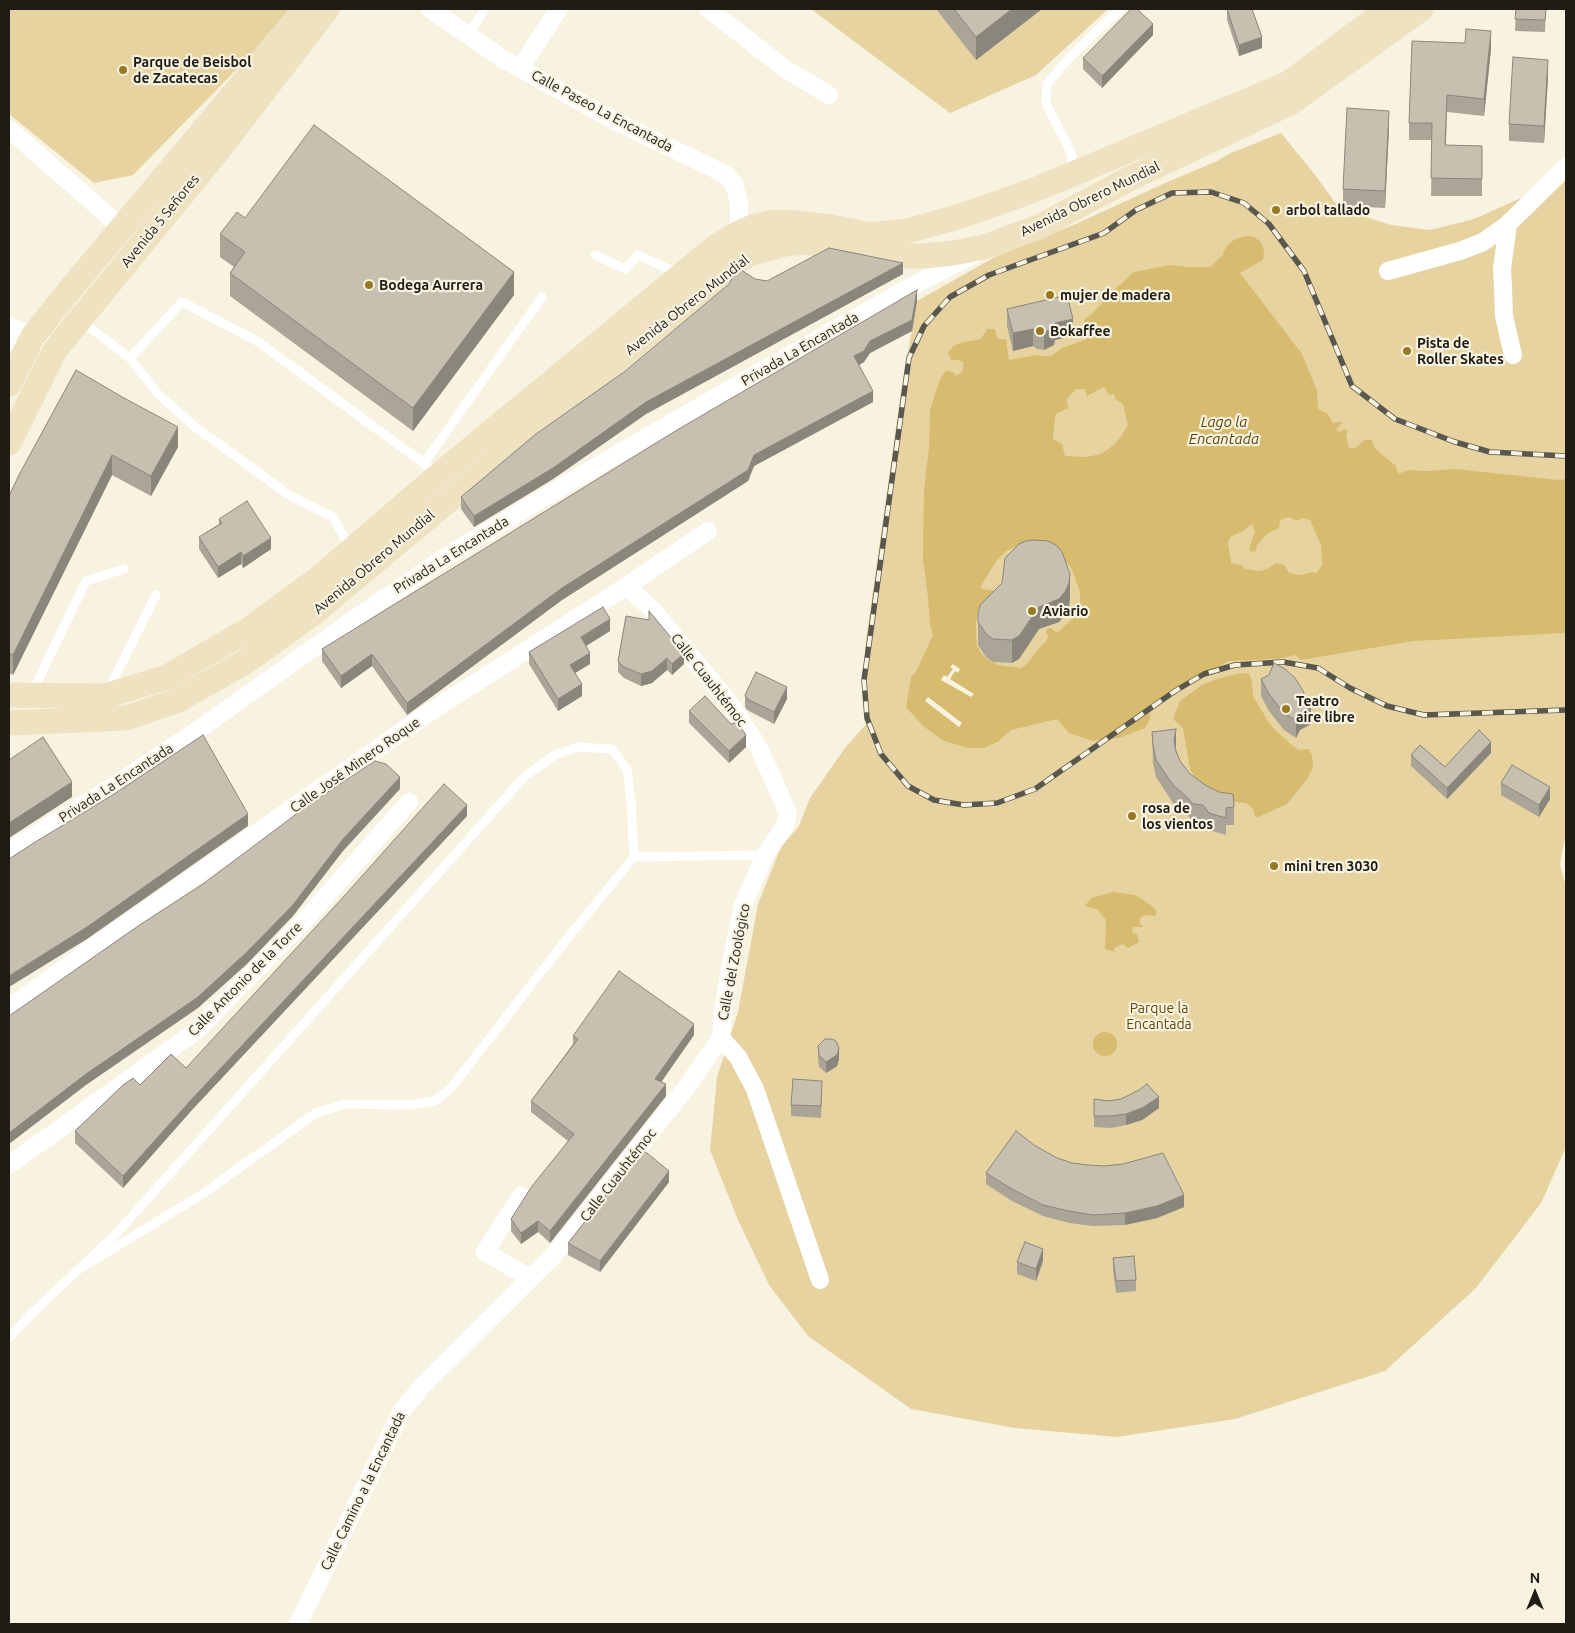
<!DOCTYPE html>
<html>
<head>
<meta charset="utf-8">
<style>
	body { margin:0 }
	#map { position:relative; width:1575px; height:1633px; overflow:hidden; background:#f8f2e1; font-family:Ubuntu,sans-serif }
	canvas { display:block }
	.frame { position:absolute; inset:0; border:10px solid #1f1c16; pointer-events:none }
	.north { position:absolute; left:1510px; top:1568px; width:50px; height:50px; -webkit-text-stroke:4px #f8f2e1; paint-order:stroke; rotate:0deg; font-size:14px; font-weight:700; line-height:20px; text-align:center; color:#1f1c16 }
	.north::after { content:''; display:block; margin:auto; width:18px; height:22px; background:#1f1c16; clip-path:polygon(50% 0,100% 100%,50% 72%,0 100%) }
</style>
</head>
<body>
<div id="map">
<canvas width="1575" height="1633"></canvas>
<div class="frame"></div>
<div class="north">N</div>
</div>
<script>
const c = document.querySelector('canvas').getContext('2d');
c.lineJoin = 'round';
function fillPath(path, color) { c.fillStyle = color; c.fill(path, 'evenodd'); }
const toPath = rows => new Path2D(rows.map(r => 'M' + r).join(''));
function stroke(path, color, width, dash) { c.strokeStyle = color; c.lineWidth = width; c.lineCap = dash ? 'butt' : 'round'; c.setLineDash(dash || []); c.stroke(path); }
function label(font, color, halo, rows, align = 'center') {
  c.font = font + ' Ubuntu,sans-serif'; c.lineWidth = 4.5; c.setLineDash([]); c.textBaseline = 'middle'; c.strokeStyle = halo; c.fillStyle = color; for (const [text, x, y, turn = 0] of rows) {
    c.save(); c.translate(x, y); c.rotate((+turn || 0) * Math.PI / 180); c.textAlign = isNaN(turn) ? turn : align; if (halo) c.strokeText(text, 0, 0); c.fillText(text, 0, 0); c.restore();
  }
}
fillPath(toPath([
	[9,9,291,9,280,25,133,175,94,183,9,114],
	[811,9,1108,9,1036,75,950,113],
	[1281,133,1316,176,1339,208,1391,225,1430,230,1474,219,1561,180,1566,176,1566,837,1564,842,1560,864,1566,887,1566,1147,1541,1203,1476,1288,1385,1371,1235,1419,1117,1437,1015,1428,911,1409,808,1336,769,1285,738,1220,710,1150,717,1077,738,1012,758,904,781,847,799,826,810,798,845,748,868,722,865,647,901,392,917,301,995,257,1078,223,1163,184,1217,161,1231,153]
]), '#e6d3a0');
fillPath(toPath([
	[1247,236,1254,237,1261,242,1264,250,1263,260,1240,273,1302,354,1317,391,1318,409,1327,413,1333,423,1343,422,1336,430,1340,432,1344,429,1348,431,1346,435,1349,448,1355,448,1365,440,1372,440,1374,447,1379,452,1396,466,1398,474,1409,470,1428,471,1455,469,1558,480,1566,479,1566,633,1413,641,1301,660,1295,655,1278,659,1228,661,1171,697,1151,703,1149,707,1150,719,1145,728,1119,738,1093,741,1069,733,1057,719,1011,730,999,741,984,748,968,748,944,741,923,726,906,707,911,677,916,672,933,635,930,625,928,597,923,560,924,489,929,448,930,410,940,379,946,371,953,372,956,376,962,372,964,363,959,360,951,360,948,353,953,346,964,342,981,339,987,329,995,329,997,339,1006,339,1009,360,1036,355,1041,356,1051,356,1062,348,1087,339,1084,320,1092,314,1110,294,1134,272,1170,265,1188,267,1210,267,1222,256,1226,247,1235,239],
	[1104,387,1109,395,1114,394,1116,400,1123,404,1128,425,1122,435,1114,445,1101,454,1087,457,1065,456,1062,444,1053,439,1055,417,1057,413,1069,408,1066,400,1076,389,1085,389,1087,396],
	[1289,517,1296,521,1303,518,1310,520,1321,545,1322,565,1317,573,1312,572,1301,575,1289,573,1284,565,1276,563,1267,569,1259,571,1245,569,1242,565,1231,563,1228,543,1230,537,1243,531,1252,524,1255,531,1249,549,1251,552,1256,551,1257,545,1264,537,1270,532,1279,528,1280,520],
	[1017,546,1062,558,1069,565,1073,572,1080,592,1080,606,1079,613,1057,633,1051,628,1047,629,1046,632,1048,636,1047,640,1035,653,1028,663,1021,668,998,665,987,659,981,653,977,646,976,635,976,623,978,610,981,605,999,591,983,589,981,587,982,584,997,560,1006,551],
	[1249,673,1252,682,1253,696,1268,721,1274,729,1293,746,1299,750,1309,749,1312,756,1313,768,1307,779,1287,804,1256,818,1253,809,1246,803,1217,800,1198,782,1190,769,1183,728,1173,719,1180,701,1202,685,1217,679,1237,674],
	[1113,892,1135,895,1145,901,1154,908,1157,913,1155,916,1147,915,1141,917,1139,922,1143,927,1133,927,1132,932,1137,934,1139,942,1128,948,1123,944,1118,946,1114,948,1115,952,1105,949,1106,920,1098,910,1085,906,1091,898],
	'1093 1044a12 12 0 1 1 24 0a12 12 0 1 1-24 0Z'
]), '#d7bb6e');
fillPath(toPath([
	[953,664,960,669,958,673,955,671,950,679,974,694,971,697,941,680,944,675,947,677,953,669,950,667],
	[928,697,962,723,959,727,925,701]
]), '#f8f2e1');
stroke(toPath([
	[468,35,485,9],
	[1072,171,1072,156,1068,146,1046,104,1047,84,1068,59,1105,23,1121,9],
	[595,255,625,269,638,255,679,274],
	[81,321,130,358,158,394,194,426,289,495,333,517,350,548],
	[130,358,182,302,257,341,437,473],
	[424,463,542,297],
	[108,691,156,595],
	[32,693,86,581,124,569],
	[634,857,765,855],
	[9,1338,29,1316,115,1235,525,776,555,755,578,747,612,749,627,769,631,801,634,857,566,940,451,1088,435,1101,408,1105,345,1104,316,1113,201,1195,76,1271]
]), '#fff', 9);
stroke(toPath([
	[430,9,503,59,613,120,725,174,734,184,739,203,739,233],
	[708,9,787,70,829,95],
	[520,68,559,9],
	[9,129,122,228],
	[1508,224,1502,269,1503,287,1504,316,1513,355],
	[1388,271,1460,251,1483,242,1508,224,1566,167],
	[9,326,33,336,42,342],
	[9,345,16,329],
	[626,586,652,609,731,705,759,748,788,813,785,826,765,855,743,905,731,962,723,1013,721,1038,738,1057,755,1089,820,1280],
	[9,851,109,789,198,730,350,622,444,558,578,477,751,377,910,287,975,254],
	[9,1008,116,931,433,710,616,593,708,531],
	[9,1165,196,1031,305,920,409,802],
	[521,1196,485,1252,530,1278],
	[298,1624,402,1411,422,1386,555,1254,685,1089,721,1038]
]), '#fff', 18);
stroke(toPath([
	[9,384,33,336,72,287,305,9],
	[9,443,55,350,216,153,327,9],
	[9,695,105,696,167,677,248,630,319,578,439,475,718,245,739,233,752,227,775,222,795,223,831,227,865,234,880,234,907,231,961,216,1037,189,1289,83,1388,9],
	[9,723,126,718,176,701,245,662,316,611,529,433,731,266,749,254,785,244,804,242,906,256,924,256,953,253,984,247,1039,227,1129,179,1290,103,1421,9]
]), '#eee2c1', 25);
const rail = toPath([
	[1566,456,1490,452,1455,442,1395,419,1352,386,1304,271,1269,224,1244,203,1211,192,1172,193,1136,210,1104,233,989,275,950,297,924,326,909,358,864,680,867,718,881,754,908,786,934,800,964,805,997,803,1035,789,1175,691,1204,674,1235,665,1283,662,1318,668,1350,688,1387,706,1424,715,1566,710]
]);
stroke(rail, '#5a574e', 5.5);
stroke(rail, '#f8f2e1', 4, [11]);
fillPath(toPath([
	[936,9,1042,9,976,60],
	[1227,9,1262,48,1239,56,1227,20],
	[1516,9,1546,9,1545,32,1515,31],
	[1153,35,1102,88,1083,69,1083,58],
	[1491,49,1484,116,1447,112,1446,145,1482,146,1482,196,1431,196,1432,140,1409,140,1409,123],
	[1548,77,1544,143,1509,141,1509,124],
	[1389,128,1385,208,1343,206,1343,189],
	[245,218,514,295,413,431,230,296,230,273,234,267,220,257,220,234],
	[903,274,646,414,553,479,474,527,461,509,461,497,755,279,767,281],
	[917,301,912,331,870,353,864,362,859,365,873,402,754,466,748,481,562,600,407,715,372,666,341,688,322,661,322,649],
	[1007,309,1073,336,1055,340,1054,345,1044,350,1037,349,1033,346,1013,351,1007,326],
	[76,370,178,447,151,496,112,475,13,675,9,673,9,496],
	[219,519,271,549,243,568,241,564,218,578,199,549,199,537,219,524],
	[1070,597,1069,606,1065,615,1059,622,1039,629,1019,659,1012,663,993,662,986,657,978,645,978,613],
	[626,616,684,664,672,675,667,670,652,683,641,686,624,678,618,672,618,661],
	[610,631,586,646,590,664,575,673,582,696,558,711,529,664,529,652],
	[1261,679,1311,724,1300,730,1296,738,1284,730,1269,711,1261,696],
	[745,695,787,699,774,724,747,710,745,707],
	[689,711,746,747,729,763,689,723],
	[1152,732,1176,746,1176,751,1180,761,1189,773,1234,807,1234,825,1226,825,1226,835,1209,830,1203,822,1193,822,1187,814,1173,803,1156,777,1153,763],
	[1491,753,1447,799,1411,766,1411,755,1445,767],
	[1501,783,1550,799,1539,817,1501,795],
	[467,816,191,1111,123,1188,75,1143,75,1131,140,1085,186,1068],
	[694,1035,661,1082,666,1096,550,1243,538,1232,521,1244,511,1231,511,1219,568,1141,531,1112,531,1101,573,1044,573,1036],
	[818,1046,839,1059,837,1066,826,1073,819,1067,818,1057],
	[822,1092,821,1118,791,1116,791,1105],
	[1094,1099,1109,1101,1121,1099,1159,1108,1142,1120,1126,1125,1111,1128,1094,1127],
	[1057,1158,1184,1207,1157,1218,1125,1225,1093,1226,1069,1223,1043,1216,1012,1201,986,1184,986,1173],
	[669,1182,600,1272,568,1255,568,1243],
	[1113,1258,1136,1280,1136,1291,1116,1293,1113,1270],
	[1043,1261,1036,1281,1017,1274,1017,1262]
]), '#aba597');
fillPath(toPath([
	[1012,9,1042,9,976,60,976,37],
	[1153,24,1153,35,1102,88,1102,76],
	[1491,31,1491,49,1484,116,1484,99],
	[1262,37,1262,48,1239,56,1239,45],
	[1548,60,1548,77,1544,143,1544,126],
	[1389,111,1389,128,1385,208,1385,191],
	[903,263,903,274,646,414,553,479,474,527,474,516,646,402],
	[514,272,514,295,413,431,413,408],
	[917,290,917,301,912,331,870,353,864,362,854,368,854,356,870,341],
	[1073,319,1073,336,1055,340,1054,345,1044,350,1044,332,1055,323],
	[1033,329,1033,346,1013,351,1013,333],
	[873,391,873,402,754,466,748,481,562,600,407,715,407,703,562,588,754,455],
	[178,427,178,447,151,496,151,476],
	[112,455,112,475,13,675,13,655],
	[271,538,271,549,243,568,243,556],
	[241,552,241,564,218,578,218,567],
	[1070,574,1070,597,1069,606,1065,615,1059,622,1039,629,1019,659,1012,663,1012,640,1039,607],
	[610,619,610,631,581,649,581,637],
	[590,653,590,664,570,676,570,665],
	[684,653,684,664,672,675,672,664],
	[372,654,372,666,341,688,341,676],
	[667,658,667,670,652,683,641,686,641,674],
	[582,684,582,696,558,711,558,699],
	[787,687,787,699,774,724,774,712],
	[1311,707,1311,724,1300,730,1296,738,1296,720,1300,713],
	[1176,729,1176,746,1174,758,1174,741],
	[746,735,746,747,729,763,729,751],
	[1491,742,1491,753,1447,799,1447,788],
	[400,777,400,789,343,851,293,916,247,964,198,1008,86,1085,9,1144,9,1133,343,839],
	[72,782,72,797,9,838,9,823],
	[1550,787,1550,799,1539,817,1539,805],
	[467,805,467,816,191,1111,123,1188,123,1176,191,1100],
	[248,814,248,826,87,939,9,987,9,976],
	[694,1024,694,1035,655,1091,655,1079],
	[839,1048,839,1059,837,1066,826,1073,826,1062],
	[666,1084,666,1096,550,1243,550,1231],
	[1159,1097,1159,1108,1142,1120,1126,1125,1126,1114],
	[669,1171,669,1182,600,1272,600,1261],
	[1184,1195,1184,1207,1157,1218,1125,1225,1125,1213],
	[538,1221,538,1232,521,1244,521,1233],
	[1043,1249,1043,1261,1036,1281,1036,1269]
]), '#8b867b');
const building = toPath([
	[954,9,1012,9,976,37,954,9],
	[1131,9,1137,9,1153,24,1102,76,1083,58,1131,9],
	[1227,9,1252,9,1262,37,1239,45,1227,9],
	[1516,9,1546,9,1545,20,1515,19,1516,9],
	[1466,29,1491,31,1484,99,1447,95,1445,145,1482,146,1482,179,1431,178,1432,123,1409,123,1412,41,1465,43,1466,29],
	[1513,57,1548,60,1544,126,1509,124,1513,57],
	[1347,108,1389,111,1385,191,1343,189,1347,108],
	[314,125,514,272,413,408,230,273,245,252,220,234,237,212,245,218,314,125],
	[829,248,903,263,646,402,553,468,474,516,461,497,536,434,624,372,729,284,738,268,755,279,767,281,829,248],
	[917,290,912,320,870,341,864,351,854,356,873,391,754,455,748,470,562,588,407,703,372,654,341,676,322,649,677,430,917,290],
	[1067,295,1073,319,1055,323,1054,328,1044,332,1037,332,1033,329,1013,333,1007,309,1067,295],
	[76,370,124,398,178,427,151,476,112,455,13,655,9,653,9,496,20,473,76,370],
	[247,501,271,538,243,556,241,552,218,567,199,537,222,523,219,519,247,501],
	[1033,540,1048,541,1056,545,1062,552,1070,574,1069,583,1065,592,1059,599,1039,607,1019,636,1012,640,993,639,986,634,978,622,978,613,980,605,1002,583,1005,558,1019,544,1026,541,1033,540],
	[603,607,610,619,581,637,590,653,570,665,582,684,558,699,529,652,603,607],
	[649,611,684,653,672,664,667,658,652,671,641,674,624,667,618,661,626,616,649,620,649,611],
	[1274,663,1285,669,1295,678,1302,689,1311,707,1300,713,1296,720,1284,713,1269,694,1261,679,1269,675,1274,663],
	[756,672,787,687,774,712,747,699,745,695,756,672],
	[705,696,731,724,737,722,746,735,729,751,689,711,705,696],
	[1176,729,1174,741,1176,751,1180,761,1189,773,1205,785,1219,792,1233,794,1234,807,1226,808,1226,818,1209,813,1203,805,1193,804,1187,797,1173,785,1156,760,1153,745,1152,732,1176,729],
	[1479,730,1491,742,1447,788,1411,755,1420,745,1445,767,1479,730],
	[203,735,248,814,87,927,9,976,9,859,32,844,111,796,203,735],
	[43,737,72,782,9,823,9,760,43,737],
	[375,761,386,764,400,777,343,839,293,905,247,952,198,997,86,1074,9,1133,9,1016,141,924,203,884,311,803,375,761],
	[1512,765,1550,787,1539,805,1501,783,1512,765],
	[444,784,467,805,191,1100,123,1176,75,1131,123,1085,133,1078,140,1085,171,1054,186,1068,346,894,444,784],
	[619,971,694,1024,655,1079,666,1084,550,1231,538,1221,521,1233,511,1219,532,1186,574,1134,531,1101,578,1039,573,1036,619,971],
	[825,1039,832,1039,836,1041,839,1048,837,1055,826,1062,819,1055,818,1046,825,1039],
	[793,1079,822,1081,821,1106,791,1105,793,1079],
	[1147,1084,1159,1097,1142,1108,1126,1114,1111,1116,1094,1116,1094,1099,1109,1101,1121,1099,1139,1090,1147,1084],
	[1016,1131,1034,1145,1057,1158,1072,1163,1087,1165,1105,1166,1123,1164,1163,1153,1184,1195,1157,1206,1125,1213,1093,1215,1069,1211,1043,1205,1012,1189,986,1173,1016,1131],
	[642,1149,669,1171,600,1261,568,1243,642,1149],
	[1025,1242,1043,1249,1036,1269,1017,1262,1025,1242],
	[1134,1256,1136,1280,1116,1281,1113,1258,1134,1256]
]);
fillPath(building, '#c7c0b0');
stroke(building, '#8b867b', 1);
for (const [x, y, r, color] of [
	[123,70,5,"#967921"],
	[1276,210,5,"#967921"],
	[369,285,5,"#967921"],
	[1050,295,5,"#967921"],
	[1040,331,5,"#967921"],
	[1407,351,5,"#967921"],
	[1032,611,5,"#967921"],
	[1286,709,5,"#967921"],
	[1132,816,5,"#967921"],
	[1274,866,5,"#967921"]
]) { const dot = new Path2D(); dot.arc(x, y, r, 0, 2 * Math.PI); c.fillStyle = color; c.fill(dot); stroke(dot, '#f8f2e1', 2); }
label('bold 14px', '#1f1c16', '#f8f2e1', [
	["Parque de Beisbol",133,62],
	["de Zacatecas",133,78],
	["arbol tallado",1286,210],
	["Bodega Aurrera",379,285],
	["mujer de madera",1060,295],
	["Bokaffee",1050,331],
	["Pista de",1417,343],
	["Roller Skates",1417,359],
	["Aviario",1042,611],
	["Teatro",1296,701],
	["aire libre",1296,717],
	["rosa de",1142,808],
	["los vientos",1142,824],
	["mini tren 3030",1284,866]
], 'left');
label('14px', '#1f1c16', '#f8f2e1', [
	["Calle Paseo La Encantada",602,111,28],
	["Avenida Obrero Mundial",1090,199,-26],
	["Avenida 5 Señores",160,221,-51],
	["Avenida Obrero Mundial",687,305,-38],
	["Privada La Encantada",800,349,-30],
	["Privada La Encantada",451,555,-32],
	["Avenida Obrero Mundial",374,562,-40],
	["Calle Cuauhtémoc",709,680,52],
	["Calle José Minero Roque",355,765,-35],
	["Privada La Encantada",116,783,-33],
	["Calle del Zoológico",734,962,-79],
	["Calle Antonio de la Torre",245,979,-45],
	["Calle Cuauhtémoc",618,1175,-52],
	["Calle Camino a la Encantada",363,1491,-64]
]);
label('14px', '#5c490b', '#f8f2e1', [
	["Parque la",1159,1008],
	["Encantada",1159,1024]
]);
label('italic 15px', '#594607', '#f8f2e1', [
	["Lago la",1224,422],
	["Encantada",1224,439]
]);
</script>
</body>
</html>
